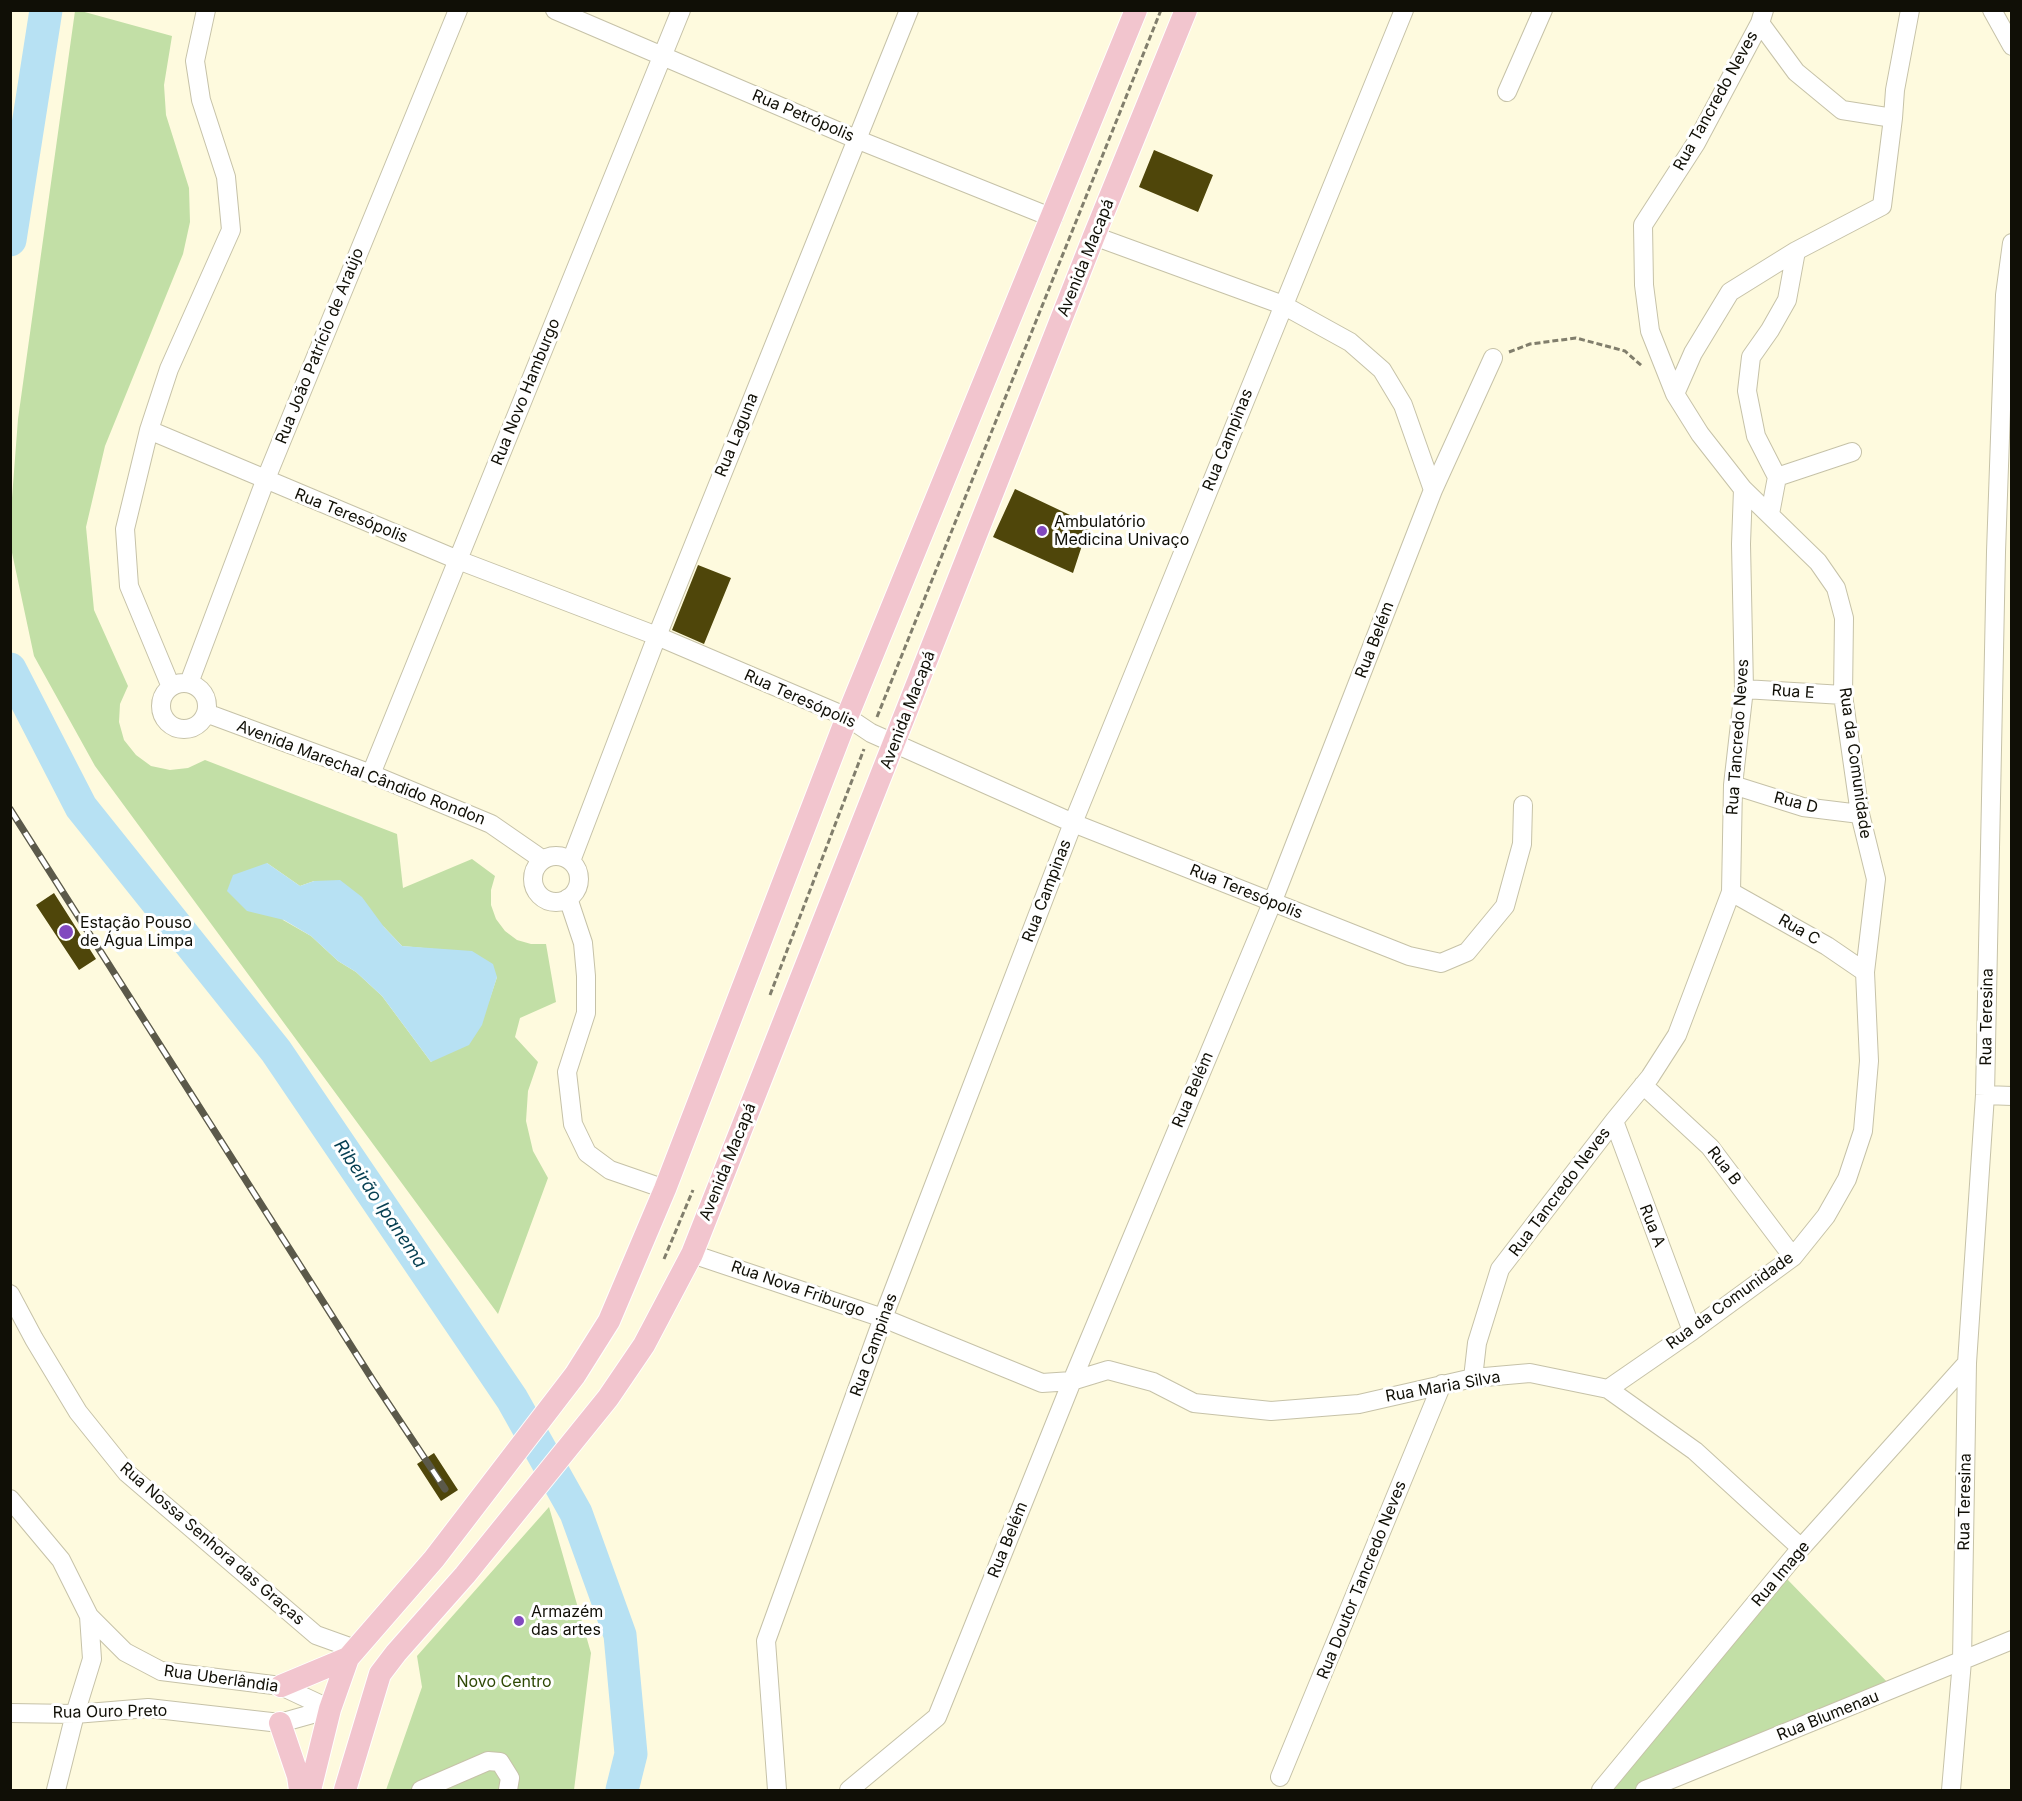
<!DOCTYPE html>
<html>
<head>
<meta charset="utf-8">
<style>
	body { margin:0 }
	#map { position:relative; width:2022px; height:1801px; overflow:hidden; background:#fefade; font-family:Inter,sans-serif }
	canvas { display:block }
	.frame { position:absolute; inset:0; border:12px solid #100f06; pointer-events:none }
</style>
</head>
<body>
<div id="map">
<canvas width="2022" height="1801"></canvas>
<div class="frame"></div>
</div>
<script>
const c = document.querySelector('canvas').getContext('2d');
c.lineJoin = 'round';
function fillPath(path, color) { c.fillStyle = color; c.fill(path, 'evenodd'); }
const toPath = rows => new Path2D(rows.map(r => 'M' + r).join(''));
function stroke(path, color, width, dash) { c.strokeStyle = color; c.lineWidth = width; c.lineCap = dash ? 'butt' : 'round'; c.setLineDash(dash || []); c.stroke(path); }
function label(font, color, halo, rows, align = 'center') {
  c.font = font + ' Inter,sans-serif'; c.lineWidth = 6; c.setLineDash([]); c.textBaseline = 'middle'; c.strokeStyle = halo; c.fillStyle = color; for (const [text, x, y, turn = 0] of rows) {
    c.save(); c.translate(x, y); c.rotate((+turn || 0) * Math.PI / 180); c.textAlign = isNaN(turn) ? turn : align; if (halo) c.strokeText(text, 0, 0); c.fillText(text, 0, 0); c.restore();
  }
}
fillPath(toPath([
	[75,11,81,11,172,36,164,85,166,115,189,188,190,222,183,254,105,446,86,527,94,610,128,686,120,704,119,722,124,740,136,755,151,766,170,770,188,768,205,760,397,834,403,888,472,859,495,876,491,890,491,905,496,919,505,931,517,940,531,944,546,944,556,1002,520,1018,515,1037,538,1062,528,1091,526,1121,533,1151,548,1178,498,1314,95,766,34,656,11,548,11,511,18,419],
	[267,863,300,886,314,881,384,927,402,946,434,949,497,977,489,1001,431,1062,382,996,356,972,338,961,311,936,283,920],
	[549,1507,591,1653,574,1790,386,1790,422,1687,417,1656],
	[1786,1578,1891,1686,1634,1790,1607,1790]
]), '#c2dfa6');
fillPath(toPath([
	[267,863,300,886,314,881,340,880,362,897,384,927,402,946,472,951,493,964,497,977,482,1025,469,1045,431,1062,382,996,356,972,338,961,311,936,284,920,247,911,227,891,233,875]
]), '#b7e1f3');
stroke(toPath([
	[10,240,46,10],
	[10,669,81,807,276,1051,512,1399,576,1513,620,1635,631,1754,622,1790]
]), '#b7e1f3', 33);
fillPath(toPath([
	[1154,150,1213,175,1198,212,1139,187],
	[1015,489,1089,524,1073,573,993,537],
	[698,565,731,578,704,644,672,630],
	[54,893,96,959,79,970,36,905],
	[434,1453,458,1490,441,1501,417,1464]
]), '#4f460a');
const minor = toPath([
	[555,10,856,139,1053,218],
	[1992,10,2012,46],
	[1760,23,1796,72,1842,110,1893,118,1895,90,1910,10],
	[1507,92,1543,10],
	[1094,236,1283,305,1350,342,1382,370,1403,405,1433,490],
	[1675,394,1693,353,1730,292,1796,251,1882,206,1893,118],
	[149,430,458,560,657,636,847,717,871,733,1073,823,1409,956,1441,963,1467,952,1505,906,1522,844,1523,805],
	[1777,477,1852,452],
	[1770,514,1777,477,1756,436,1747,391,1751,357,1770,330,1787,300,1796,251],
	[189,683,265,481,458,10],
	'161 706a23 23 0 1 1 46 0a23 23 0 1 1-46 0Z',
	[171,687,129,586,125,529,149,430,169,369,231,230,226,177,201,100,195,61,206,10],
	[1744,689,1843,695],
	[206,713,371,774,491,824,543,860],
	[371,774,681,10],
	[1733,785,1803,807,1860,814],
	'533 879a23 23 0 1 1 46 0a23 23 0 1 1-46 0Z',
	[571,861,657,636,909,10],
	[1731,892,1827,946,1865,972],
	[568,898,583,943,586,976,586,1013,567,1072,573,1124,587,1153,610,1170,665,1189],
	[1643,1085,1710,1147,1793,1257],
	[1985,1095,2012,1096],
	[1614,1121,1692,1331],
	[692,1254,883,1318,1042,1383,1072,1381,1108,1370,1153,1382,1194,1403,1271,1411,1359,1404,1473,1378,1530,1373,1608,1389,1695,1451,1801,1548],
	[10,1294,34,1339,78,1412,127,1473,316,1635,355,1649],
	[1473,1378,1477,1343,1500,1269,1614,1121,1650,1077,1677,1035,1731,892,1733,785,1744,689,1741,544,1743,489,1700,434,1675,394,1650,331,1644,285,1643,225,1696,143,1760,23,1764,10],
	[1608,1389,1692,1331,1793,1257,1826,1216,1847,1179,1863,1131,1869,1061,1865,972,1876,879,1860,814,1843,695,1844,618,1836,588,1818,562,1743,489],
	[10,1499,61,1560,89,1616,125,1652,161,1671,281,1686,330,1709],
	[10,1713,75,1714,148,1708,280,1723,330,1709],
	[1280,1777,1442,1384],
	[56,1790,75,1714,92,1659,89,1616],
	[421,1790,488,1761,500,1762,510,1778,508,1790],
	[777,1790,766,1641,883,1318,1073,823,1404,10],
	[849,1790,937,1717,1072,1381,1272,903,1433,490,1493,358],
	[1601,1790,1801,1548,1967,1363],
	[1645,1790,2012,1640],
	[1951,1790,1962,1661,1967,1363,1985,1095,1996,552,2005,295,2012,243]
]);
const major = toPath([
	[281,1686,348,1658],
	[280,1723,298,1776,300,1790],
	[310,1790,330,1709,348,1658,434,1559,575,1375,609,1321,665,1189,847,717,1136,10],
	[345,1790,380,1674,396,1653,465,1575,608,1398,644,1345,692,1254,1094,236,1186,10]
]);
stroke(minor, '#c6c2a8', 20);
stroke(major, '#fff', 24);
stroke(toPath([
	[1509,352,1530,344,1576,338,1625,351,1643,367],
	[877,717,1161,10],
	[770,995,864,749],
	[664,1259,693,1190]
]), '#817e6c', 3, [6, 3]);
stroke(minor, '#fff', 18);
stroke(major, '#f2c5ce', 22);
const rail = toPath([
	[10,809,374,1382,445,1489]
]);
stroke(rail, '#5b594a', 7);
stroke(rail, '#fff', 4.5, [14]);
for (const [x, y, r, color] of [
	[1042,531,6,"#8249bf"],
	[66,932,8,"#8249bf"],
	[519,1621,6,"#8249bf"]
]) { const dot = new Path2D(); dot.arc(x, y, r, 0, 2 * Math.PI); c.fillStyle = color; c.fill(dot); stroke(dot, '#fff', 2); }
label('16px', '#100f06', '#fff', [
	["Rua Tancredo Neves",1716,101,-61],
	["Rua Petrópolis",803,116,23],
	["Avenida Macapá",1086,258,-68],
	["Rua João Patrício de Araújo",320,346,-68],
	["Rua Novo Hamburgo",526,392,-68],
	["Rua Laguna",737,435,-68],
	["Rua Campinas",1228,440,-68],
	["Rua Teresópolis",351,516,22],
	["Rua Belém",1375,640,-69],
	["Rua E",1793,692,4],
	["Rua Teresópolis",800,699,24],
	["Avenida Macapá",908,710,-69],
	["Rua Tancredo Neves",1738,737,-86],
	["Rua da Comunidade",1855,763,82],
	["Avenida Marechal Cândido Rondon",361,773,21],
	["Rua D",1796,803,14],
	["Rua Campinas",1047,891,-69],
	["Rua Teresópolis",1246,892,22],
	["Rua C",1799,930,30],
	["Rua Teresina",1987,1017,-89],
	["Rua Belém",1193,1090,-67],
	["Avenida Macapá",728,1162,-68],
	["Rua B",1724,1166,52],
	["Rua Tancredo Neves",1560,1192,-53],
	["Rua A",1652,1226,69],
	["Rua Nova Friburgo",798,1289,19],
	["Rua da Comunidade",1730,1301,-36],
	["Rua Campinas",874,1345,-70],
	["Rua Maria Silva",1443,1387,-10],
	["Rua Teresina",1965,1502,-89],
	["Rua Belém",1008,1540,-68],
	["Rua Nossa Senhora das Graças",212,1544,41],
	["Rua Image",1781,1574,-50],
	["Rua Doutor Tancredo Neves",1362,1580,-68],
	["Rua Uberlândia",221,1679,8],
	["Rua Ouro Preto",110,1712,-1],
	["Rua Blumenau",1828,1716,-22]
]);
label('16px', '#100f06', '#fff', [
	["Ambulatório",1054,522],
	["Medicina Univaço",1054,540],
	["Estação Pouso",80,923],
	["de Água Limpa",80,941],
	["Armazém",531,1612],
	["das artes",531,1630]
], 'left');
label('16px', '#2e4805', '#fff', [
	["Novo Centro",504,1682]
]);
label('italic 18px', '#063f52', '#fff', [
	["Ribeirão Ipanema",380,1204,56]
]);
</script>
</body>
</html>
